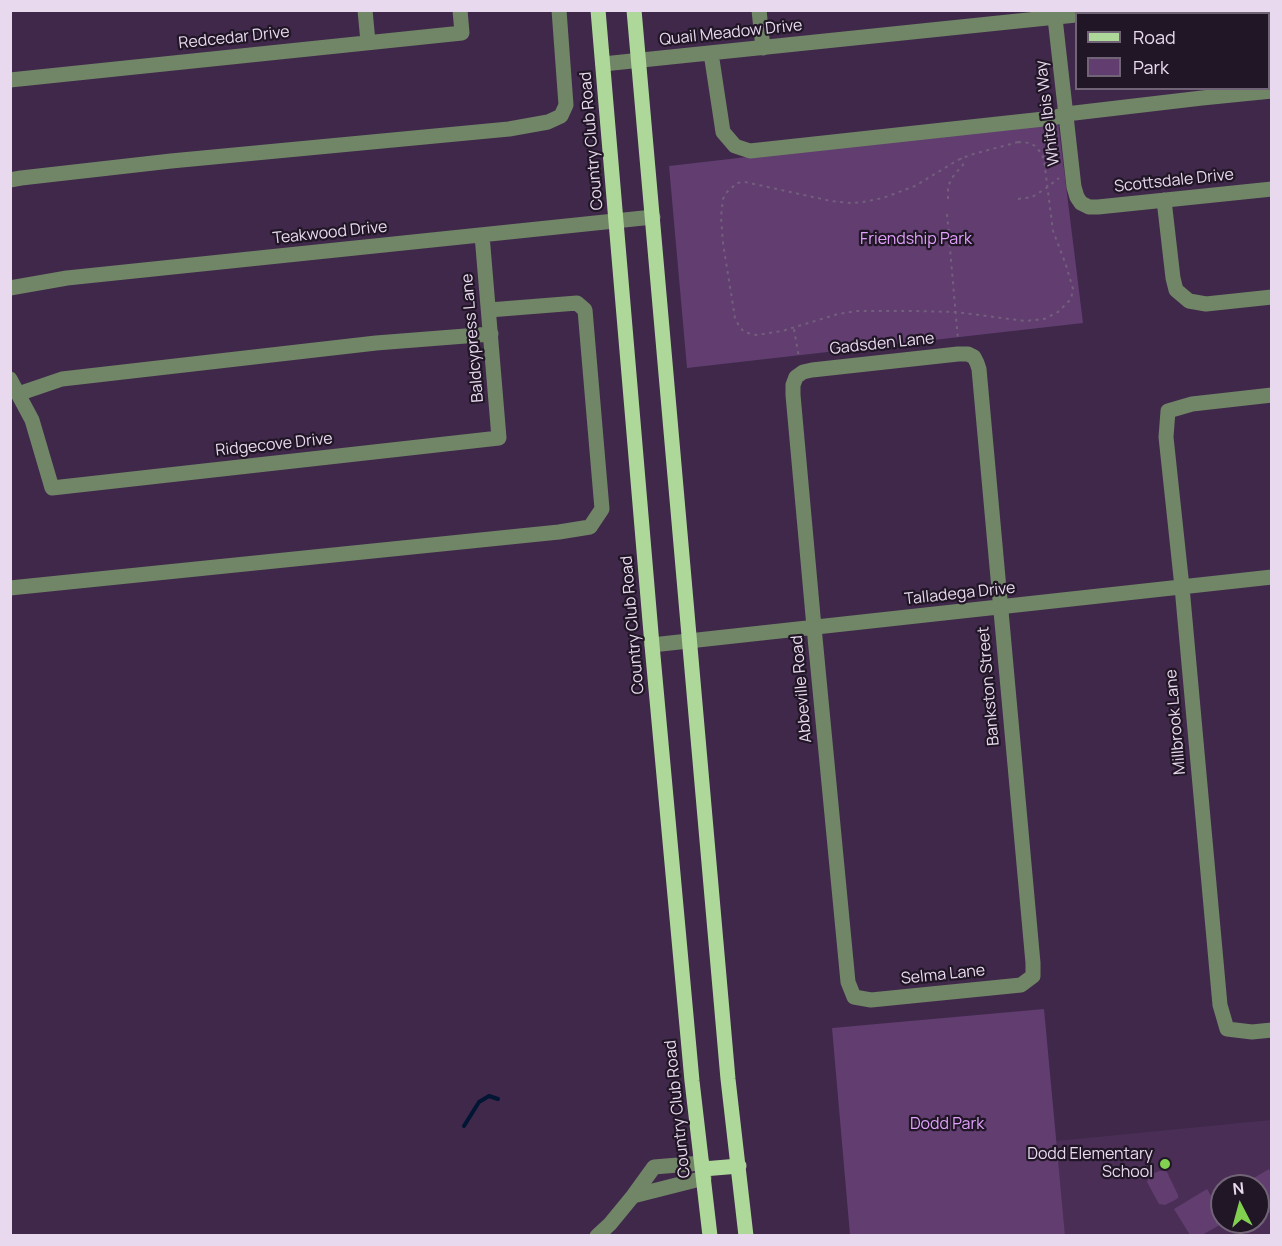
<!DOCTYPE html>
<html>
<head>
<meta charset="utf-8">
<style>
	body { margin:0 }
	#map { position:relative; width:1282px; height:1246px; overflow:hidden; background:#3f284a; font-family:Manrope,sans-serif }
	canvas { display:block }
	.frame { position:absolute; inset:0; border:12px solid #e8d9ef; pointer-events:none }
	.legend { position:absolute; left:1075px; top:12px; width:195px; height:78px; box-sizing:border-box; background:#201625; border:2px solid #706476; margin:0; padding:8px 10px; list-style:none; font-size:18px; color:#e8d9ef }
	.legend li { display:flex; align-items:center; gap:12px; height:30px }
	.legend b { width:30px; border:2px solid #706476 }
	.north { position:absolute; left:1210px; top:1174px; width:60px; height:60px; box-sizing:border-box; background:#201625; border:2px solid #706476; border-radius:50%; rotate:354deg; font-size:16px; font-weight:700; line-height:24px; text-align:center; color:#e8d9ef }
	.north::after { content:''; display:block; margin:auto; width:21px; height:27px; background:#81d050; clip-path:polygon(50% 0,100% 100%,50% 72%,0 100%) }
</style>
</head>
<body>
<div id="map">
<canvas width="1282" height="1246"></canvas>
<div class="frame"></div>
<ul class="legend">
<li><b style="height:8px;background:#aed899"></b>Road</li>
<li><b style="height:16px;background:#613d70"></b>Park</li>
</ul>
<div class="north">N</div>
</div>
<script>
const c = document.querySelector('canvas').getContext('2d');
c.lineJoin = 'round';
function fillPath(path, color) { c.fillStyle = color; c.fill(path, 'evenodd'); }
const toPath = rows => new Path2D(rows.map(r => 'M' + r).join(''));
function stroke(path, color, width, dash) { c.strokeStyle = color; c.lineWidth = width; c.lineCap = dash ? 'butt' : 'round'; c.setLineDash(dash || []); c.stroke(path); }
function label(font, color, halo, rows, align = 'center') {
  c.font = font + ' Manrope,sans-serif'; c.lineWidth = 4.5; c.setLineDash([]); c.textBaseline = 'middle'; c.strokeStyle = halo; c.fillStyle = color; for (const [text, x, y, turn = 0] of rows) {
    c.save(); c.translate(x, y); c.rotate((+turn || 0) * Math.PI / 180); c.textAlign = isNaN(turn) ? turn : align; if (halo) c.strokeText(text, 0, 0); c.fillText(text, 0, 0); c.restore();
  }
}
fillPath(toPath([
	[1271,1120,1271,1235,1065,1235,1056,1141],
	[1222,1186,1258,1186,1258,1222,1222,1222]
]), '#4a2e56');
fillPath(toPath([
	[1058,121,1083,323,687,368,669,166],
	[1044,1009,1065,1235,850,1235,832,1028],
	[1269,1169,1271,1174,1271,1212,1258,1219,1258,1186,1240,1186],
	[1159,1171,1165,1171,1167,1172,1178,1195,1178,1198,1175,1200,1165,1205,1159,1204,1147,1182,1150,1175],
	[1207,1189,1222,1215,1222,1222,1225,1222,1202,1235,1190,1235,1174,1209]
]), '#613d70');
stroke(toPath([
	[464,1126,479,1102,489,1096,498,1099]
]), '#001634', 4);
stroke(toPath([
	[1018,142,1030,143,1035,146,1042,154,1044,160,1053,231,1066,265,1073,289,1071,299,1058,312,1044,319,1025,321,956,312,911,311,857,311,838,314,782,331,756,335,744,332,739,326,735,318,723,243,721,217,723,199,726,193,737,183,745,182,831,201,851,203,863,202,883,198,915,186,958,160,970,155,1018,142],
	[948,199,948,186,954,175,963,165,961,158],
	[1018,199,1032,197,1045,189,1059,178],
	[947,214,958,340],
	[794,329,799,358]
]), '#735e7c', 2, [3, 4.5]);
stroke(toPath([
	[365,10,368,42],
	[759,10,763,48],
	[1093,14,1121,10],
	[1055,18,1074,187,1077,197,1081,203,1089,207,1098,207,1272,189],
	[711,53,723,132,735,146,750,151,1053,118,1066,114,1202,98,1272,91],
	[603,64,1076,15],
	[10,80,462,33,460,10],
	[10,180,21,178,171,161,509,129,548,122,561,116,566,105,559,10],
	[1164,200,1173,278,1176,290,1189,301,1206,304,1272,297],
	[10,288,67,278,653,217],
	[958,354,968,354,974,357,977,363,979,369,1033,963,1033,976,1021,985,871,1000,854,997,848,982,814,627,793,395,793,385,796,377,803,372,812,370,958,354],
	[10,379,32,420,52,488,499,438,482,235],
	[18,394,62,379,376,343,491,334],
	[1272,395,1192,404,1168,411,1166,437,1182,587,1220,1005,1227,1029,1252,1032,1272,1030],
	[10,588,559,532,590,527,602,509,585,310,577,303,489,310],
	[652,645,1272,577],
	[633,1196,704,1178],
	[597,1236,610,1224,633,1196,654,1167,702,1163]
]), '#718567', 15);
stroke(toPath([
	[598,10,652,645,692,1081,710,1236],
	[634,10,728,1079,746,1236],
	[703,1169,739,1166]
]), '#aed899', 15);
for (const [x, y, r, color] of [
	[1165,1164,6,"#81d050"]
]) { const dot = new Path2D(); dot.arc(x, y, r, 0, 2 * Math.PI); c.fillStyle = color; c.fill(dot); stroke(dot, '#201625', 2); }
label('16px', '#e8d9ef', '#201625', [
	["Quail Meadow Drive",731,33,-6],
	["Redcedar Drive",234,38,-6],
	["White Ibis Way",1048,113,-97],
	["Country Club Road",592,141,-95],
	["Scottsdale Drive",1174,181,-6],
	["Teakwood Drive",330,233,-6],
	["Baldcypress Lane",473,338,-95],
	["Gadsden Lane",882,344,-6],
	["Ridgecove Drive",274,445,-6],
	["Talladega Drive",960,594,-6],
	["Country Club Road",633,625,-95],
	["Bankston Street",989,686,-95],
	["Abbeville Road",802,689,-95],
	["Millbrook Lane",1176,722,-95],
	["Selma Lane",943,975,-6],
	["Country Club Road",678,1109,-96]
]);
label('16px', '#e1a1fd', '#201625', [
	["Friendship Park",916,240],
	["Dodd Park",947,1125]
]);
label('16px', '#e8d9ef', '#201625', [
	["Dodd Elementary",1153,1155],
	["School",1153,1173]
], 'right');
</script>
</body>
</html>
